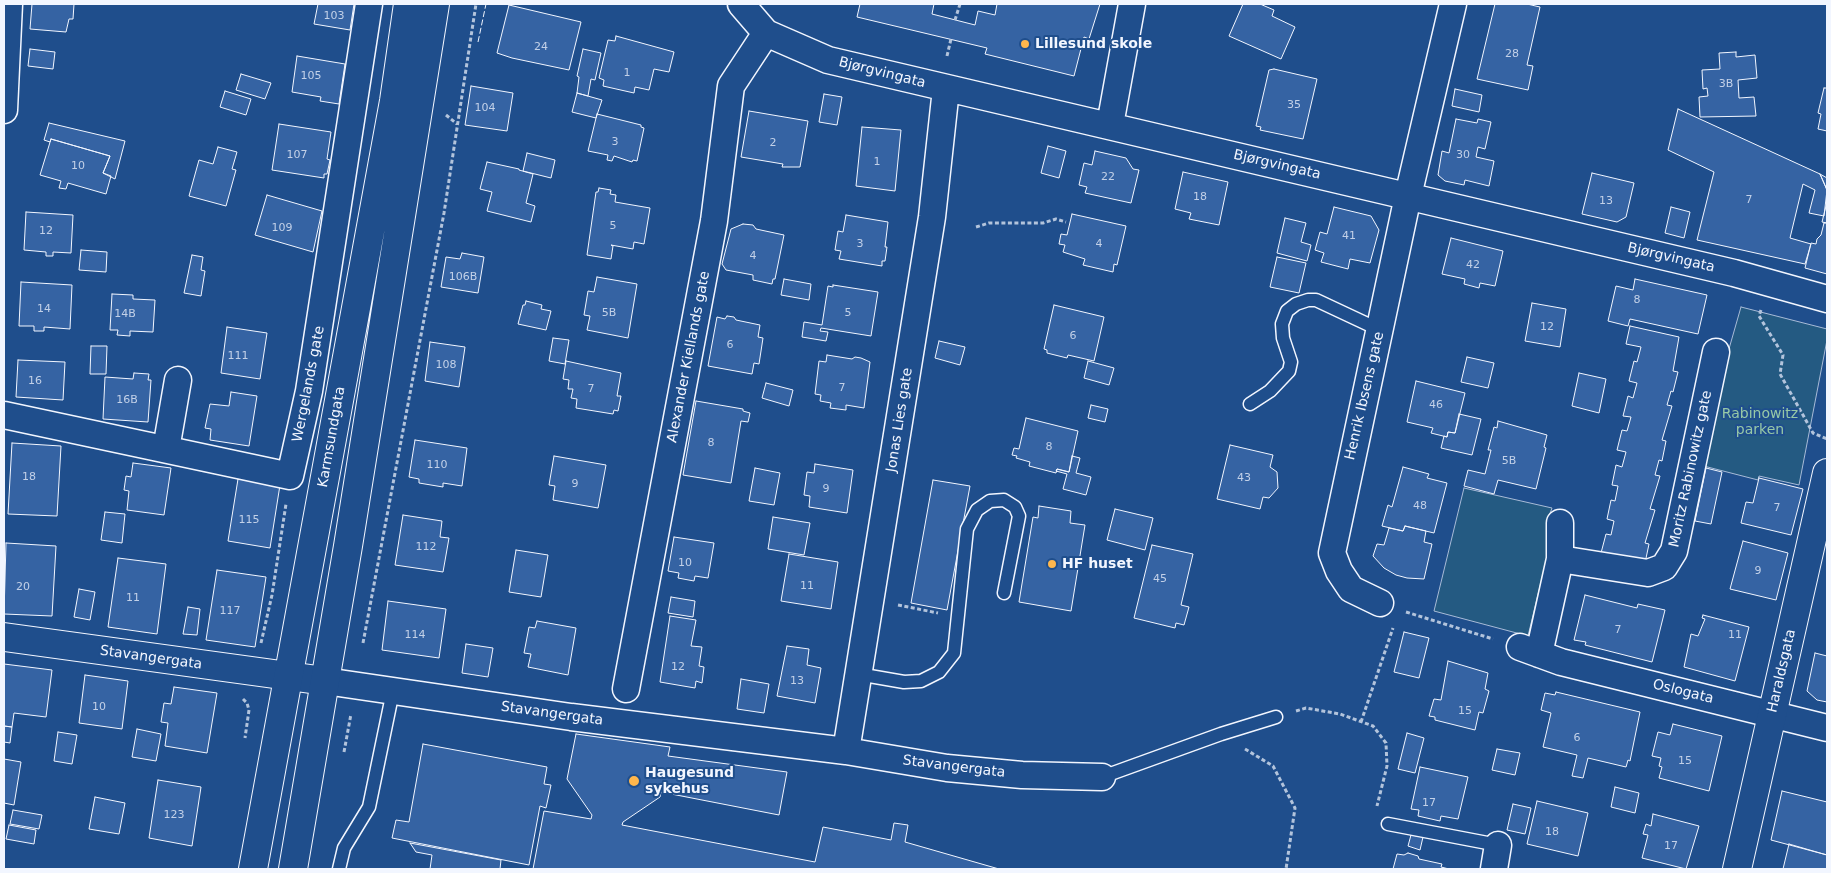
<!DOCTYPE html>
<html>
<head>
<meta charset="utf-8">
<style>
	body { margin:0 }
	#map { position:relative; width:1831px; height:873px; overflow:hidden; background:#1f4e8c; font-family:"DejaVu Sans",sans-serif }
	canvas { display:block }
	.frame { position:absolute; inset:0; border:5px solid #f2f6ff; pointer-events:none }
</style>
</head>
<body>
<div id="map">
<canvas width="1831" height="873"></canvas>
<div class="frame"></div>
</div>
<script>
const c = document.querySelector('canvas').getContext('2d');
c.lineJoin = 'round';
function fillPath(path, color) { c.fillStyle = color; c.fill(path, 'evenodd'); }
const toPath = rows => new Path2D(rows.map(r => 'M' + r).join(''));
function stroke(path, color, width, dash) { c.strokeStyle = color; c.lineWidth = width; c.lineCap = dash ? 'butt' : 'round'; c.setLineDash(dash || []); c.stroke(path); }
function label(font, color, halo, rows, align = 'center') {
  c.font = font + ' "DejaVu Sans",sans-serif'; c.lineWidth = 4; c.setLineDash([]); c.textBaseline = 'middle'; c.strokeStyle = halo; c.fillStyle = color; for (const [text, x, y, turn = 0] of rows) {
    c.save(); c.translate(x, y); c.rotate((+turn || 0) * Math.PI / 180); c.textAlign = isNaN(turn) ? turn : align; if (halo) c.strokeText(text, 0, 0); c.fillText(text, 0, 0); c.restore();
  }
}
const green = toPath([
	[1741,307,1827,329,1827,340,1799,485,1759,476,1758,480,1696,464,1741,307],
	[1464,488,1552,508,1548,519,1548,553,1528,636,1434,611,1464,488]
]);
fillPath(green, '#245a82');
stroke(green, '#a8bbd7', 1);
const building = toPath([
	[32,4,74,4,73,19,69,19,66,32,30,29,32,4],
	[318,4,354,4,350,30,314,24,318,4],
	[860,4,934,4,932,14,975,25,978,11,995,15,997,4,1100,4,1089,39,1084,37,1074,76,985,54,987,48,857,17,860,4],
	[1243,4,1260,4,1274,10,1272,16,1295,27,1281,59,1229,36,1243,4],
	[1495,4,1527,4,1540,7,1527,65,1533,66,1528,90,1477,79,1495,4],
	[509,5,581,22,569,70,512,58,497,53,509,5],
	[616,36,674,52,669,72,654,69,649,90,635,87,634,93,603,86,604,80,599,78,608,40,615,41,616,36],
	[30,49,55,52,53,69,28,66,30,49],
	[583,49,601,53,595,80,591,79,588,96,577,93,579,77,577,76,583,49],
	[1736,52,1736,57,1755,55,1757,78,1738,80,1739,98,1754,97,1756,116,1700,117,1699,97,1708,96,1707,88,1703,89,1702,70,1720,69,1719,53,1736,52],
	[297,56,345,64,339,104,320,101,321,97,292,92,297,56],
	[1274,69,1317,79,1303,139,1260,130,1261,127,1256,126,1269,70,1274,69],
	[241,74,271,83,265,99,236,90,241,74],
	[471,86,513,93,507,131,465,125,471,86],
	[1824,88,1827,88,1827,131,1818,129,1821,114,1818,113,1824,88],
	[1455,89,1482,95,1479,112,1452,106,1455,89],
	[225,91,251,99,246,115,220,107,225,91],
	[577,93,602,100,596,118,572,112,577,93],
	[824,94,842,97,837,125,819,122,824,94],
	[1678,109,1820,174,1827,190,1824,216,1809,213,1815,190,1803,184,1790,238,1811,244,1805,264,1697,240,1714,172,1668,150,1678,109],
	[749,111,808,121,800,167,782,167,783,164,741,157,749,111],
	[597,114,641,125,641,127,644,128,637,161,633,160,632,162,614,156,612,161,607,160,608,155,588,151,597,114],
	[1456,119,1477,123,1478,119,1491,122,1485,149,1478,147,1476,157,1494,161,1489,186,1465,180,1464,185,1445,181,1438,175,1442,151,1449,153,1456,119],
	[49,123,125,141,115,179,103,173,110,156,51,139,50,142,44,140,49,123],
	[279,124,331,132,327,159,330,160,327,174,324,174,324,178,272,170,279,124],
	[862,127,901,130,895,191,856,186,862,127],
	[51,139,110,156,103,173,111,176,106,194,68,183,66,189,59,188,61,181,40,175,51,139],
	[1048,146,1066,151,1059,178,1041,173,1048,146],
	[218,147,237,152,232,169,236,170,226,206,189,196,199,160,213,164,218,147],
	[1095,151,1126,158,1133,169,1139,170,1131,203,1085,193,1087,187,1079,185,1084,163,1092,165,1095,151],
	[527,153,555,160,551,178,523,171,527,153],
	[487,162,519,169,519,170,533,174,526,203,535,206,531,222,487,211,492,192,480,189,487,162],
	[1183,172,1228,182,1219,225,1189,219,1191,213,1175,209,1183,172],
	[1592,173,1634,183,1626,217,1617,222,1582,214,1592,173],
	[1820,174,1827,178,1827,190,1820,174],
	[599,188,611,190,610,194,616,195,615,202,650,208,644,244,634,242,633,249,611,245,613,246,611,259,587,255,596,192,598,192,599,188],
	[267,195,322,211,313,252,255,235,267,195],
	[1827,202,1827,223,1822,222,1827,202],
	[1334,207,1371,216,1379,230,1370,263,1350,259,1348,269,1321,262,1324,253,1315,250,1320,232,1327,234,1334,207],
	[1671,207,1690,212,1684,238,1665,233,1671,207],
	[26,212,73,215,71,253,53,252,53,256,46,256,46,252,24,250,26,212],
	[1072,214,1126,226,1117,265,1114,264,1113,272,1083,265,1085,259,1063,252,1065,245,1059,244,1061,234,1067,235,1072,214],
	[846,215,888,222,885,247,887,247,885,261,882,261,882,266,839,259,841,251,835,250,838,231,843,232,846,215],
	[1285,218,1306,223,1301,242,1311,245,1307,261,1277,253,1285,218],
	[1824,223,1827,223,1827,274,1805,268,1811,243,1816,244,1817,239,1821,235,1824,223],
	[743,224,753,225,756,229,784,235,775,279,773,279,772,284,753,280,753,275,726,270,722,264,731,229,743,224],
	[1451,238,1503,251,1495,286,1480,283,1479,288,1464,284,1465,279,1442,274,1451,238],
	[81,250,107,252,106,272,79,270,81,250],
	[462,253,484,257,478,293,441,287,446,257,460,259,462,253],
	[192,255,203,257,201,270,205,271,201,296,184,293,192,255],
	[1277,257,1306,263,1299,293,1270,287,1277,257],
	[597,277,637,284,628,338,587,330,590,316,584,315,588,291,594,292,597,277],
	[784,279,811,284,809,300,781,295,784,279],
	[1635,279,1707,295,1698,334,1630,319,1628,326,1608,321,1616,286,1633,290,1635,279],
	[21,282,72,285,70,329,44,327,44,331,34,331,34,326,19,326,21,282],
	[833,285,878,292,871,336,821,328,820,331,828,332,826,341,802,337,804,322,822,325,828,286,833,287,833,285],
	[112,294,133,295,133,299,155,300,153,332,130,331,130,336,117,335,118,330,110,330,112,294],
	[526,301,542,305,541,309,551,311,546,330,518,324,523,305,525,305,526,301],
	[1532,303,1566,309,1560,347,1525,341,1532,303],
	[1054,305,1104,317,1094,361,1068,355,1067,358,1047,353,1047,350,1044,349,1054,305],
	[727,316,734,317,736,320,760,325,758,337,763,338,759,364,754,363,752,374,708,366,717,317,725,319,727,316],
	[1630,326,1679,337,1673,371,1678,372,1673,392,1671,391,1667,405,1672,406,1662,440,1666,441,1662,461,1659,460,1655,475,1660,476,1650,509,1655,510,1645,543,1649,544,1645,563,1601,553,1606,534,1611,535,1614,521,1607,519,1611,500,1615,501,1618,486,1612,485,1616,465,1622,467,1626,452,1617,450,1622,430,1627,431,1631,417,1623,416,1628,396,1633,398,1637,383,1629,381,1634,361,1637,362,1641,347,1626,344,1630,326],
	[227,327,267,333,260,379,221,373,227,327],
	[553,338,569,340,565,364,549,361,553,338],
	[939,341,965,347,960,365,935,358,939,341],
	[430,342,465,347,459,387,425,381,430,342],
	[91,346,107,346,106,374,90,374,91,346],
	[827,355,852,359,855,357,861,358,870,362,864,408,846,405,846,410,830,408,831,403,820,401,821,395,815,394,819,361,826,362,827,355],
	[1467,357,1494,363,1488,388,1461,382,1467,357],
	[18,360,65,362,63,400,16,397,18,360],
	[566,361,621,373,617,396,621,396,618,411,614,410,613,414,576,408,577,399,571,398,573,389,568,389,569,380,563,379,566,361],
	[1088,361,1114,368,1109,385,1084,378,1088,361],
	[134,373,149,374,148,380,151,380,148,422,103,419,105,377,133,379,134,373],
	[1579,373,1606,379,1599,413,1572,406,1579,373],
	[1416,381,1465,393,1455,433,1448,432,1447,437,1431,433,1433,428,1407,422,1416,381],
	[766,383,793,390,789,406,762,398,766,383],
	[231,392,257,396,249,446,210,440,211,429,205,428,210,404,229,406,231,392],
	[696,401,743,409,743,411,750,413,748,422,741,421,731,483,683,475,696,401],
	[1091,405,1108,409,1105,422,1088,418,1091,405],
	[1459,414,1481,419,1472,455,1441,448,1444,436,1447,437,1448,432,1455,433,1459,414],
	[1026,418,1078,431,1069,472,1057,469,1056,473,1029,466,1030,462,1016,458,1017,456,1012,455,1014,448,1019,449,1026,418],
	[1498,421,1547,435,1544,447,1546,448,1536,489,1498,480,1494,494,1464,486,1468,470,1485,474,1491,450,1488,450,1494,427,1497,428,1498,421],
	[415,440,467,448,462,486,443,483,443,487,419,483,419,479,409,477,415,440],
	[12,443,61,446,57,516,8,514,12,443],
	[1230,445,1273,455,1270,467,1277,472,1278,488,1269,498,1263,497,1260,509,1217,499,1230,445],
	[554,456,606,465,598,508,553,500,555,486,549,485,554,456],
	[1072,456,1080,458,1076,473,1091,477,1086,495,1063,489,1067,474,1056,471,1057,469,1069,472,1072,456],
	[133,463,171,468,164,515,127,510,129,491,124,490,126,476,131,477,133,463],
	[815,464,853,470,847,513,809,507,810,496,804,495,807,472,814,473,815,464],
	[1403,467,1429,474,1427,478,1447,483,1434,533,1405,526,1403,531,1382,526,1388,505,1392,507,1403,467],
	[755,468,780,473,774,505,749,501,755,468],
	[1706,468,1722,472,1711,524,1695,521,1706,468],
	[1759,478,1803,489,1791,535,1741,523,1746,502,1753,503,1759,478],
	[238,479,280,485,270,548,228,541,238,479],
	[933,480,970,486,947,610,911,603,933,480],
	[1039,506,1071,511,1070,523,1085,525,1071,611,1019,602,1033,517,1038,518,1039,506],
	[1115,509,1153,518,1145,550,1107,540,1115,509],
	[105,512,125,514,122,543,101,540,105,512],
	[403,515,442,521,440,537,449,538,443,572,395,565,403,515],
	[773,517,810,523,804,555,768,549,773,517],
	[1405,526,1426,531,1424,542,1432,544,1424,579,1407,578,1396,575,1384,568,1373,556,1377,544,1384,545,1389,528,1403,531,1405,526],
	[674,537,714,543,708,578,695,576,694,581,678,578,679,573,668,571,674,537],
	[1743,541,1788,553,1776,600,1730,589,1743,541],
	[6,543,56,546,52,616,4,614,6,543],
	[1152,545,1193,554,1181,605,1189,607,1184,625,1176,623,1175,628,1134,618,1152,545],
	[516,550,548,555,541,597,509,592,516,550],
	[789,554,838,562,831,609,781,601,789,554],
	[118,558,166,564,157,634,108,627,118,558],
	[217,570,266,577,255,647,206,640,217,570],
	[79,589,95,592,90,620,74,617,79,589],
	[1585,595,1637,608,1638,604,1665,610,1652,662,1585,645,1586,642,1574,640,1585,595],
	[671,597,695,601,693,617,668,613,671,597],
	[388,601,446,609,439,658,382,650,388,601],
	[188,607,200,609,197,635,183,634,188,607],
	[1703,615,1749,627,1735,681,1684,667,1691,634,1698,636,1705,619,1702,618,1703,615],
	[670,616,696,620,691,646,702,647,699,666,704,667,702,683,696,681,695,688,660,682,670,616],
	[537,621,576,628,568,675,528,667,531,654,524,653,529,627,535,628,537,621],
	[1404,632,1429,638,1419,678,1394,672,1404,632],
	[466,644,493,648,488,677,462,673,466,644],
	[787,646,809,649,807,665,821,668,815,703,777,696,787,646],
	[1815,653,1827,656,1827,702,1817,700,1807,691,1815,653],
	[1448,661,1488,673,1485,689,1489,691,1483,713,1479,712,1475,730,1435,720,1435,717,1429,716,1434,699,1441,700,1448,661],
	[4,664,52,670,46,717,14,713,12,727,4,726,4,664],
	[85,675,128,681,122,729,79,723,85,675],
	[741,679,769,684,764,713,737,709,741,679],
	[174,687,217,693,207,753,165,746,168,723,161,722,164,703,171,704,174,687],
	[1556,692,1640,712,1630,761,1628,760,1626,767,1588,758,1583,778,1572,776,1577,755,1543,747,1551,713,1541,710,1545,693,1555,695,1556,692],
	[1673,724,1722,736,1709,791,1659,778,1662,767,1659,766,1661,758,1652,756,1658,732,1670,735,1673,724],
	[4,726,12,727,10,743,4,742,4,726],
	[137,729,161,734,156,761,132,757,137,729],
	[58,732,77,735,72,764,54,761,58,732],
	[1407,733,1424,738,1415,773,1398,769,1407,733],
	[576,734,670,747,668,756,787,772,779,815,661,792,660,797,623,822,622,825,815,862,823,827,891,840,894,823,908,825,905,842,999,869,533,869,544,811,591,819,592,815,567,779,576,734],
	[423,744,547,767,544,784,551,785,546,808,540,806,529,865,392,838,396,820,409,822,423,744],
	[1497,749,1520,753,1515,775,1492,770,1497,749],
	[4,759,21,762,14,805,4,803,4,759],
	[1420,767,1468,777,1458,819,1441,816,1440,821,1418,816,1419,810,1411,809,1420,767],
	[158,780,201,787,192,846,149,838,158,780],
	[1615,787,1639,793,1635,813,1611,807,1615,787],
	[1782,791,1827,802,1827,855,1771,840,1782,791],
	[95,797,125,803,119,834,89,829,95,797],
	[1537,801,1588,813,1578,856,1527,844,1537,801],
	[1513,804,1531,808,1525,834,1507,830,1513,804],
	[13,810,42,815,39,829,10,824,13,810],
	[1653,814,1699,826,1686,869,1642,858,1648,835,1643,834,1646,824,1651,826,1653,814],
	[9,825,36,830,34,844,6,839,9,825],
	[1411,835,1423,837,1420,850,1408,846,1411,835],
	[410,843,501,860,500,869,430,869,432,855,416,852,410,843],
	[1789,844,1827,855,1827,869,1783,869,1789,844],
	[1408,853,1418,856,1419,859,1442,864,1441,867,1449,869,1393,869,1397,854,1404,855,1408,853]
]);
fillPath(building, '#3563a3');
stroke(building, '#f2f6ff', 1);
const service = toPath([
	[1250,404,1270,391,1289,371,1291,362,1283,338,1282,324,1287,311,1296,304,1308,300,1316,300,1380,330],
	[858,674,904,682,921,681,939,672,954,653,967,529,977,510,990,501,1004,500,1015,507,1019,516,1004,593],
	[1102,777,1221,734,1276,717],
	[1388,824,1498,845],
	[339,869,344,848,369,807,393,691]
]);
const minor = toPath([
	[741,4,766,33,828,60,1734,273,1827,299],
	[4,110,9,4],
	[1110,125,1132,4],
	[4,415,290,476,309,391,369,4],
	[166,449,178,380],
	[1560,559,1648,573,1664,567,1674,551,1716,352],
	[1380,603,1351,589,1339,571,1332,553,1408,196,1453,4],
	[1520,647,1561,662,1827,728],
	[1539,654,1560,559,1560,523],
	[325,681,571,717,846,751,947,768,1022,775,1102,777],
	[626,689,714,221,731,86,766,33],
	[846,751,932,217,946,89],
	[1494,869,1498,845]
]);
const tertiary = toPath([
	[4,637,325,681],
	[1737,869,1827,473]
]);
const primary = toPath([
	[253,869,394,101,408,4],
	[293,869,348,546,435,4]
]);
stroke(service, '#f2f6ff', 15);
stroke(minor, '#f2f6ff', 29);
stroke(tertiary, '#f2f6ff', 30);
stroke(primary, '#f2f6ff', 30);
stroke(toPath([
	[955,20,960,4],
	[947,56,951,39],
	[446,115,457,124],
	[976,227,989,223,1043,223,1056,219,1066,222],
	[1761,310,1759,316,1783,355,1780,374,1813,433,1827,439],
	[898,605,938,613],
	[1406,612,1493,639],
	[261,643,272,595,286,504],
	[363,643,444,213,476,4],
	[243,699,247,703,249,710,245,738],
	[1296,711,1306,708,1340,714,1373,726,1386,743,1387,766,1377,806],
	[1361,722,1393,628],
	[1245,749,1273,766,1295,808,1286,869],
	[344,752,351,714]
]), '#b3c4dc', 3, [4, 2.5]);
stroke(service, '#1f4e8c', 12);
stroke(minor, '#1f4e8c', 26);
stroke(tertiary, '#1f4e8c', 28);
stroke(primary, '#1f4e8c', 28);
stroke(toPath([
	[478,42,486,4]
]), '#f2f6ff', 1, [6, 2.5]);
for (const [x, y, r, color] of [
	[1025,44,5,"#ffb74d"],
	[1052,564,5,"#ffb74d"],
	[634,781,6,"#ffb74d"]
]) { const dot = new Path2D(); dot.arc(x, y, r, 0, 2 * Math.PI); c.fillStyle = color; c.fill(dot); stroke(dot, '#1f4e8c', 2); }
label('11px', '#c3d1e8', null, [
	["103",334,16],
	["24",541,47],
	["28",1512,54],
	["1",627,73],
	["105",311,76],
	["3B",1726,84],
	["35",1294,105],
	["104",485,108],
	["3",615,142],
	["2",773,143],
	["107",297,155],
	["30",1463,155],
	["1",877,162],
	["10",78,166],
	["22",1108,177],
	["18",1200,197],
	["7",1749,200],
	["13",1606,201],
	["5",613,226],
	["109",282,228],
	["12",46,231],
	["41",1349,236],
	["3",860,244],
	["4",1099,244],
	["4",753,256],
	["42",1473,265],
	["106B",463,277],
	["8",1637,300],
	["14",44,309],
	["5B",609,313],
	["5",848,313],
	["14B",125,314],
	["12",1547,327],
	["6",1073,336],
	["6",730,345],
	["111",238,356],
	["108",446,365],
	["16",35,381],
	["7",842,388],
	["7",591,389],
	["16B",127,400],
	["46",1436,405],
	["8",711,443],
	["8",1049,447],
	["5B",1509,461],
	["110",437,465],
	["18",29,477],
	["43",1244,478],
	["9",575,484],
	["9",826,489],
	["48",1420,506],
	["7",1777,508],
	["115",249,520],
	["112",426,547],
	["10",685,563],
	["9",1758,571],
	["45",1160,579],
	["11",807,586],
	["20",23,587],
	["11",133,598],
	["117",230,611],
	["7",1618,630],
	["114",415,635],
	["11",1735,635],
	["12",678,667],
	["13",797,681],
	["10",99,707],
	["15",1465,711],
	["6",1577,738],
	["15",1685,761],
	["17",1429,803],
	["123",174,815],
	["18",1552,832],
	["17",1671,846]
]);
label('bold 14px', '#f2f6ff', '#1f4e8c', [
	["Lillesund skole",1035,44],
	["HF huset",1062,564],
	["Haugesund",645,773],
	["sykehus",645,789]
], 'left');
label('14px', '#f2f6ff', '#1f4e8c', [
	["Bjørgvingata",882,73,14],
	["Bjørgvingata",1277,165,13],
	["Bjørgvingata",1671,258,13],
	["Alexander Kiellands gate",689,357,-79],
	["Wergelands gate",309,384,-79],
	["Henrik Ibsens gate",1365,396,-77],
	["Jonas Lies gate",900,420,-81],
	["Karmsundgata",332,437,-80],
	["Moritz Rabinowitz gate",1691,469,-78],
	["Stavangergata",151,658,8],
	["Haraldsgata",1782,671,-77],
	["Oslogata",1683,692,14],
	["Stavangergata",552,714,8],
	["Stavangergata",954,767,7]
]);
label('14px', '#97c8a6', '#1f4e8c', [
	["Rabinowitz",1760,414],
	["parken",1760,430]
]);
</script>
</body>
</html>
